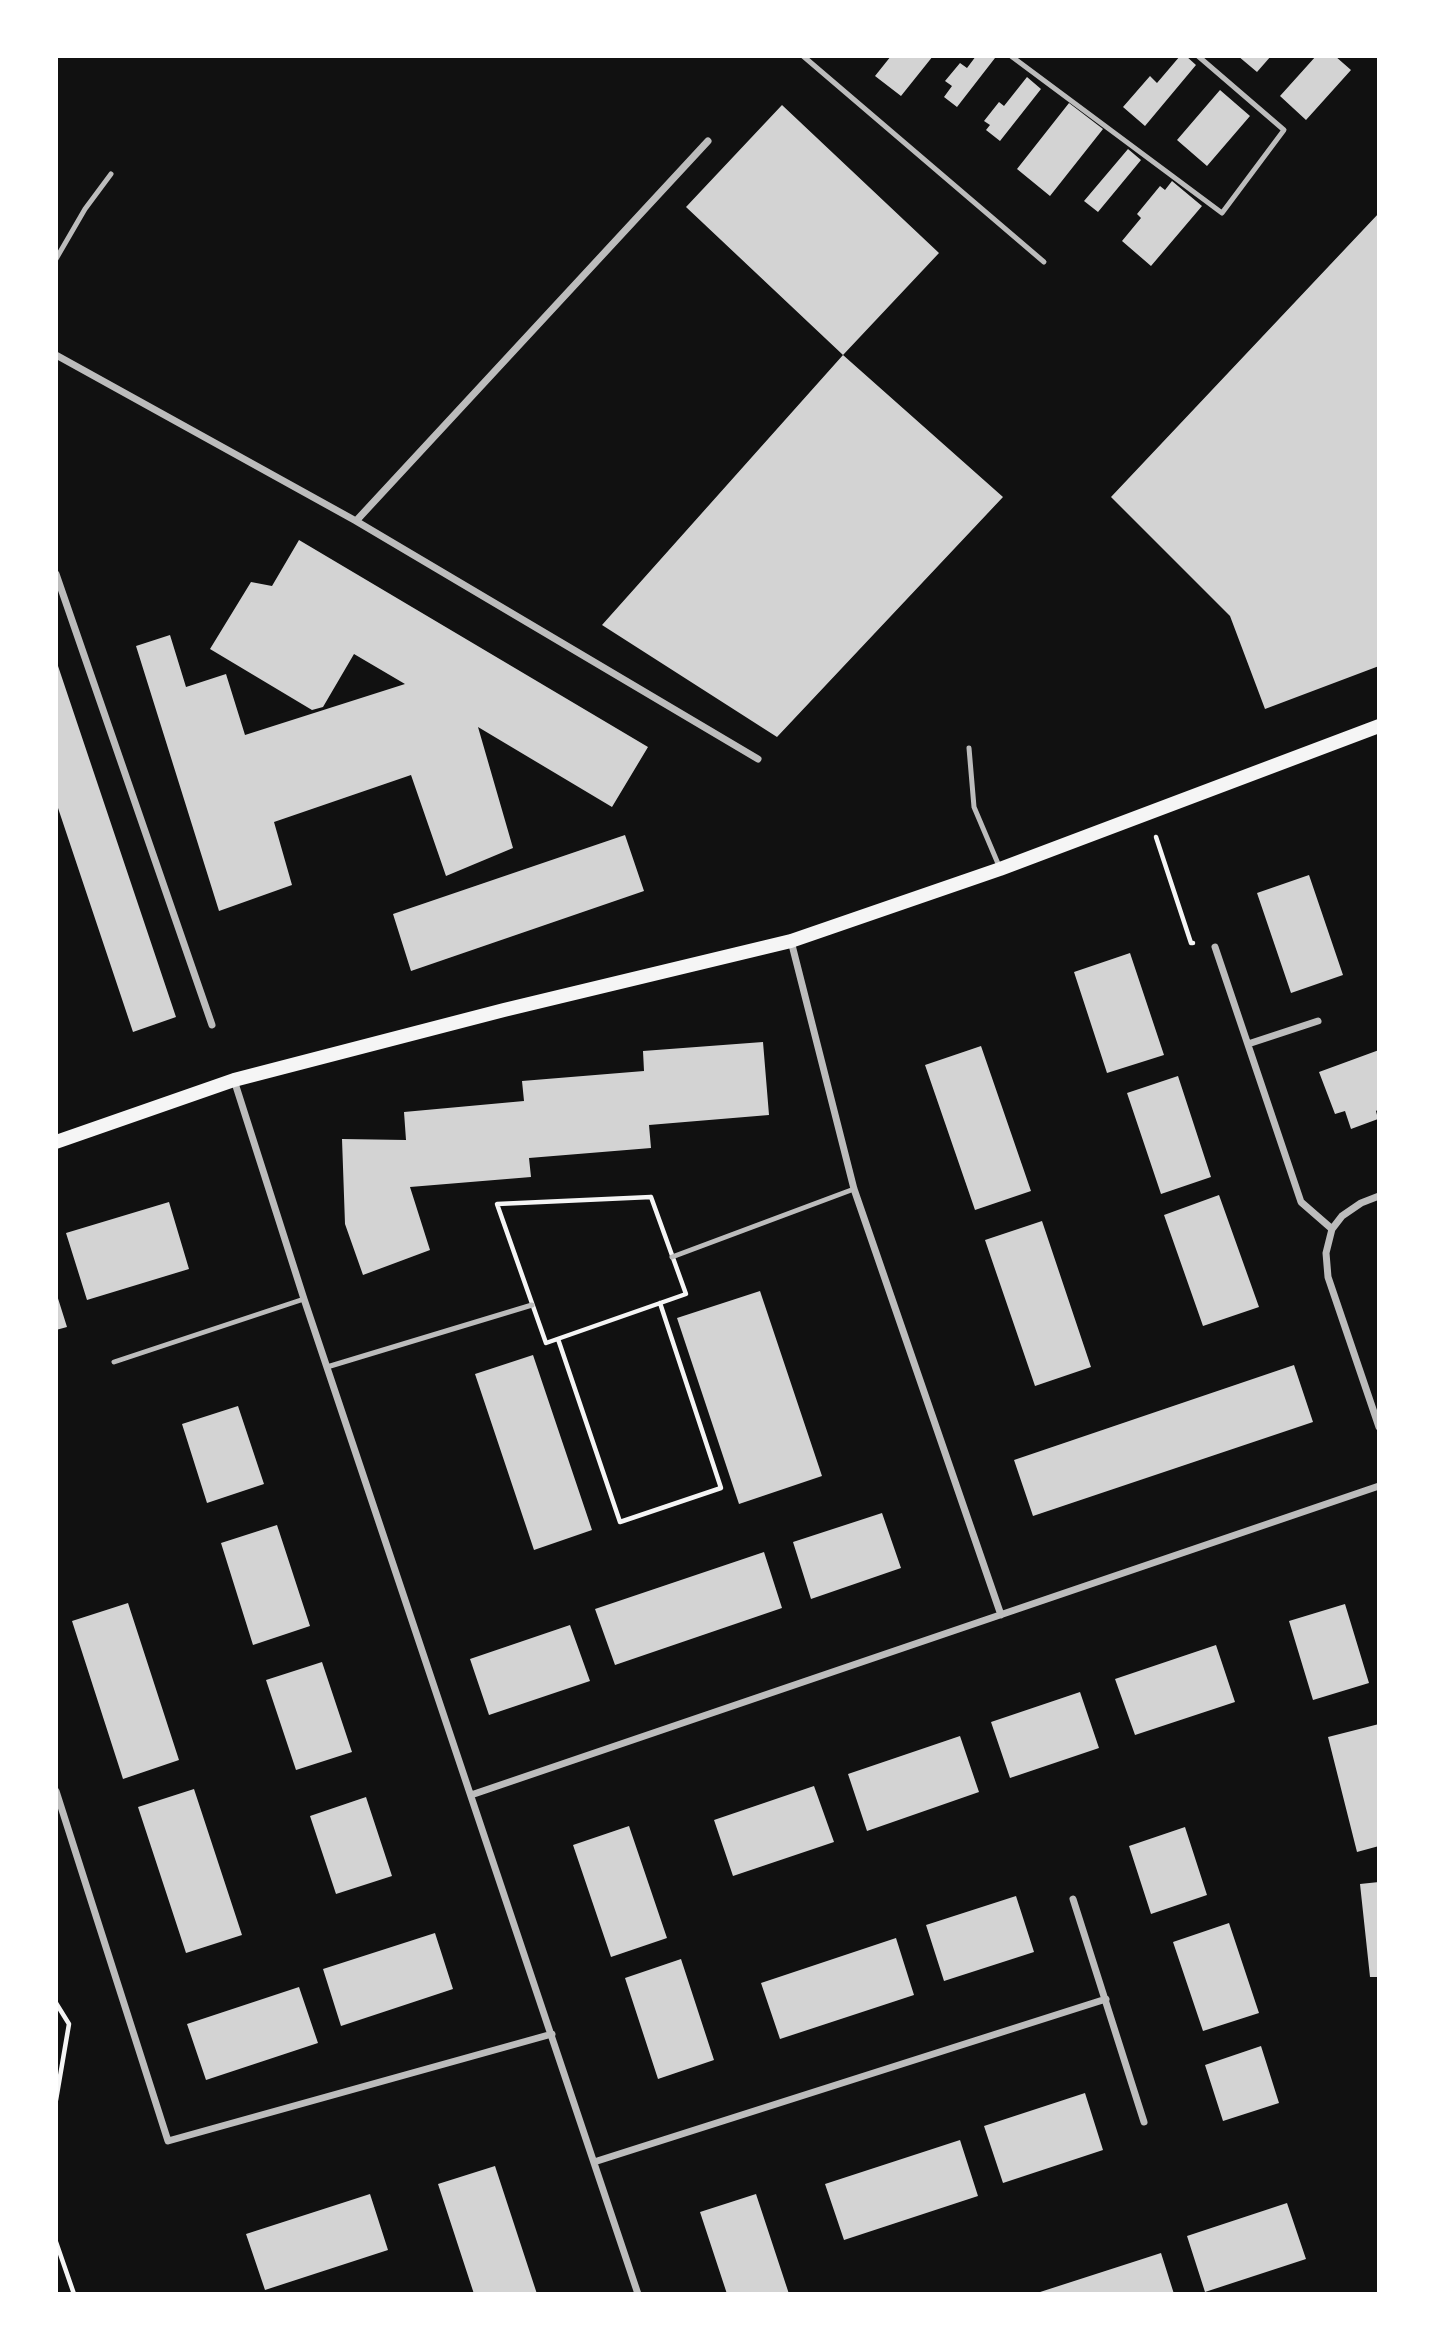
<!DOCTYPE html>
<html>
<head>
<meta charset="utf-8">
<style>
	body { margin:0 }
	#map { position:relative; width:1435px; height:2350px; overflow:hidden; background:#111; font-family:Commissioner,sans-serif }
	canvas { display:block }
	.frame { position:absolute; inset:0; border:58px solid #fff; pointer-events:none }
</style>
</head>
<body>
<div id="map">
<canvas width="1435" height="2350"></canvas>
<div class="frame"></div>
</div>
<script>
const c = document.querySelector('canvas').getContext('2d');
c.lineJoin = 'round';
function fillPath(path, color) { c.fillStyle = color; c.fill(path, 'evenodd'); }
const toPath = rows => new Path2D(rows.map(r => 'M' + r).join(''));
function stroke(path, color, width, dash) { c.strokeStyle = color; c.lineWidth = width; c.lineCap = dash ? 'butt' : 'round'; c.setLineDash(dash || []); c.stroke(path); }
fillPath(toPath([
	[891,56,933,56,901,96,875,76],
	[976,56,995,58,957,107,944,97,952,86,945,81,960,63,967,68],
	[1180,56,1186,56,1196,65,1145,126,1123,107,1150,76,1157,83],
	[1238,56,1271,56,1257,72],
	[1316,56,1335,56,1351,70,1306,120,1280,96],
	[1027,77,1041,89,1000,141,986,130,990,125,984,121,999,102,1004,106],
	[1220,90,1250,116,1207,166,1177,140],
	[1069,103,1103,129,1050,196,1017,169],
	[782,105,939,253,843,355,1003,497,777,737,602,625,843,355,686,207],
	[1128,149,1141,160,1098,212,1084,201],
	[1172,181,1202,206,1151,266,1122,241,1141,218,1137,214,1160,186,1165,190],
	[1379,213,1379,666,1265,709,1230,616,1111,497],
	[299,540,648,747,612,807,478,727,513,848,446,876,411,775,274,822,292,885,219,911,136,646,170,635,186,687,226,674,245,735,405,684,354,654,323,707,312,710,210,649,251,582,272,586],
	[56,660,176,1017,133,1032,56,802],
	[625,835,644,891,411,971,393,914],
	[1309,875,1343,975,1291,993,1257,893],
	[1130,953,1164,1055,1107,1073,1074,972],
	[763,1042,769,1115,649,1125,651,1148,529,1158,531,1177,410,1187,430,1250,363,1275,345,1224,342,1139,406,1140,404,1112,524,1101,522,1081,644,1071,643,1051],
	[981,1046,1031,1191,975,1210,925,1065],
	[1379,1050,1379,1109,1376,1111,1378,1119,1351,1129,1345,1111,1335,1114,1319,1072],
	[1178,1076,1211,1177,1161,1194,1127,1093],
	[1219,1195,1259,1307,1203,1326,1164,1215],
	[169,1202,189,1269,87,1300,66,1233],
	[1042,1221,1091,1367,1035,1386,985,1240],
	[760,1291,822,1476,739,1504,677,1318],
	[56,1292,67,1327,56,1330],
	[533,1355,592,1530,534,1550,475,1374],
	[1294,1365,1313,1422,1033,1516,1014,1460],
	[238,1406,264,1484,207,1503,182,1424],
	[882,1513,901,1568,811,1599,793,1542],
	[277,1525,310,1626,253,1645,221,1543],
	[764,1552,782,1608,615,1665,595,1609],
	[128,1603,179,1760,123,1779,72,1621],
	[1345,1604,1369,1683,1313,1700,1289,1621],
	[570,1625,590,1681,489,1715,470,1659],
	[1216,1645,1235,1702,1135,1735,1115,1679],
	[322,1662,352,1752,296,1770,266,1680],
	[1080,1692,1099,1748,1010,1778,991,1722],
	[1379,1724,1379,1846,1357,1852,1328,1737],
	[960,1736,979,1792,867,1831,848,1774],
	[814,1786,834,1842,733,1876,714,1820],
	[194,1789,242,1935,186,1953,138,1807],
	[366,1797,392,1876,336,1894,310,1816],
	[629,1826,667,1938,611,1957,573,1845],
	[1185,1827,1207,1895,1151,1914,1129,1846],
	[1379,1882,1379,1977,1370,1977,1360,1884],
	[1016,1896,1034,1952,944,1981,926,1925],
	[1229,1923,1259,2013,1203,2031,1173,1942],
	[435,1933,453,1989,341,2026,323,1969],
	[896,1938,914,1995,780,2039,761,1983],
	[681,1959,714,2060,658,2079,625,1978],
	[299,1987,318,2043,206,2080,187,2024],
	[1261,2046,1279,2103,1223,2121,1205,2065],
	[1085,2093,1103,2150,1003,2183,984,2126],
	[960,2140,978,2196,844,2240,825,2184],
	[495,2166,537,2294,474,2294,438,2184],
	[370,2194,388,2250,265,2290,246,2234],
	[756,2194,789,2294,727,2294,700,2212],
	[1287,2203,1306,2259,1205,2292,1187,2236],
	[1161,2253,1174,2294,1037,2294,1037,2293]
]), '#d3d3d3');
stroke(toPath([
	[1156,837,1191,943,1193,943],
	[651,1197,686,1294,546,1343,497,1204,651,1197],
	[558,1339,620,1522,721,1488,660,1303],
	[56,2003,69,2024,56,2100],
	[56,2242,74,2294]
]), '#f5f5f5', 4.5);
stroke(toPath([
	[803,56,1044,262],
	[1011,56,1222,213,1284,130,1198,56],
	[56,259,85,209,111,174],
	[969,748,974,807,999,866],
	[672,1257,854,1189],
	[114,1362,304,1299],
	[327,1367,532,1305]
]), '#bcbcbc', 5);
stroke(toPath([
	[56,355,356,521,758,759],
	[356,521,708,141],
	[56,574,212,1025],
	[791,941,854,1189,1001,1615],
	[1215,947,1301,1202,1332,1229,1326,1253,1328,1277,1379,1427],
	[1248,1044,1318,1021],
	[234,1080,304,1299,638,2294],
	[1332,1229,1342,1216,1361,1203,1379,1196],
	[56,1791,168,2141,552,2034],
	[471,1795,1379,1486],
	[1073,1899,1144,2122],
	[594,2162,1106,1999]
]), '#bcbcbc', 7);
stroke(toPath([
	[56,1142,234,1080,504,1010,791,941,1000,869,1379,726]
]), '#f5f5f5', 14);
</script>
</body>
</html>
